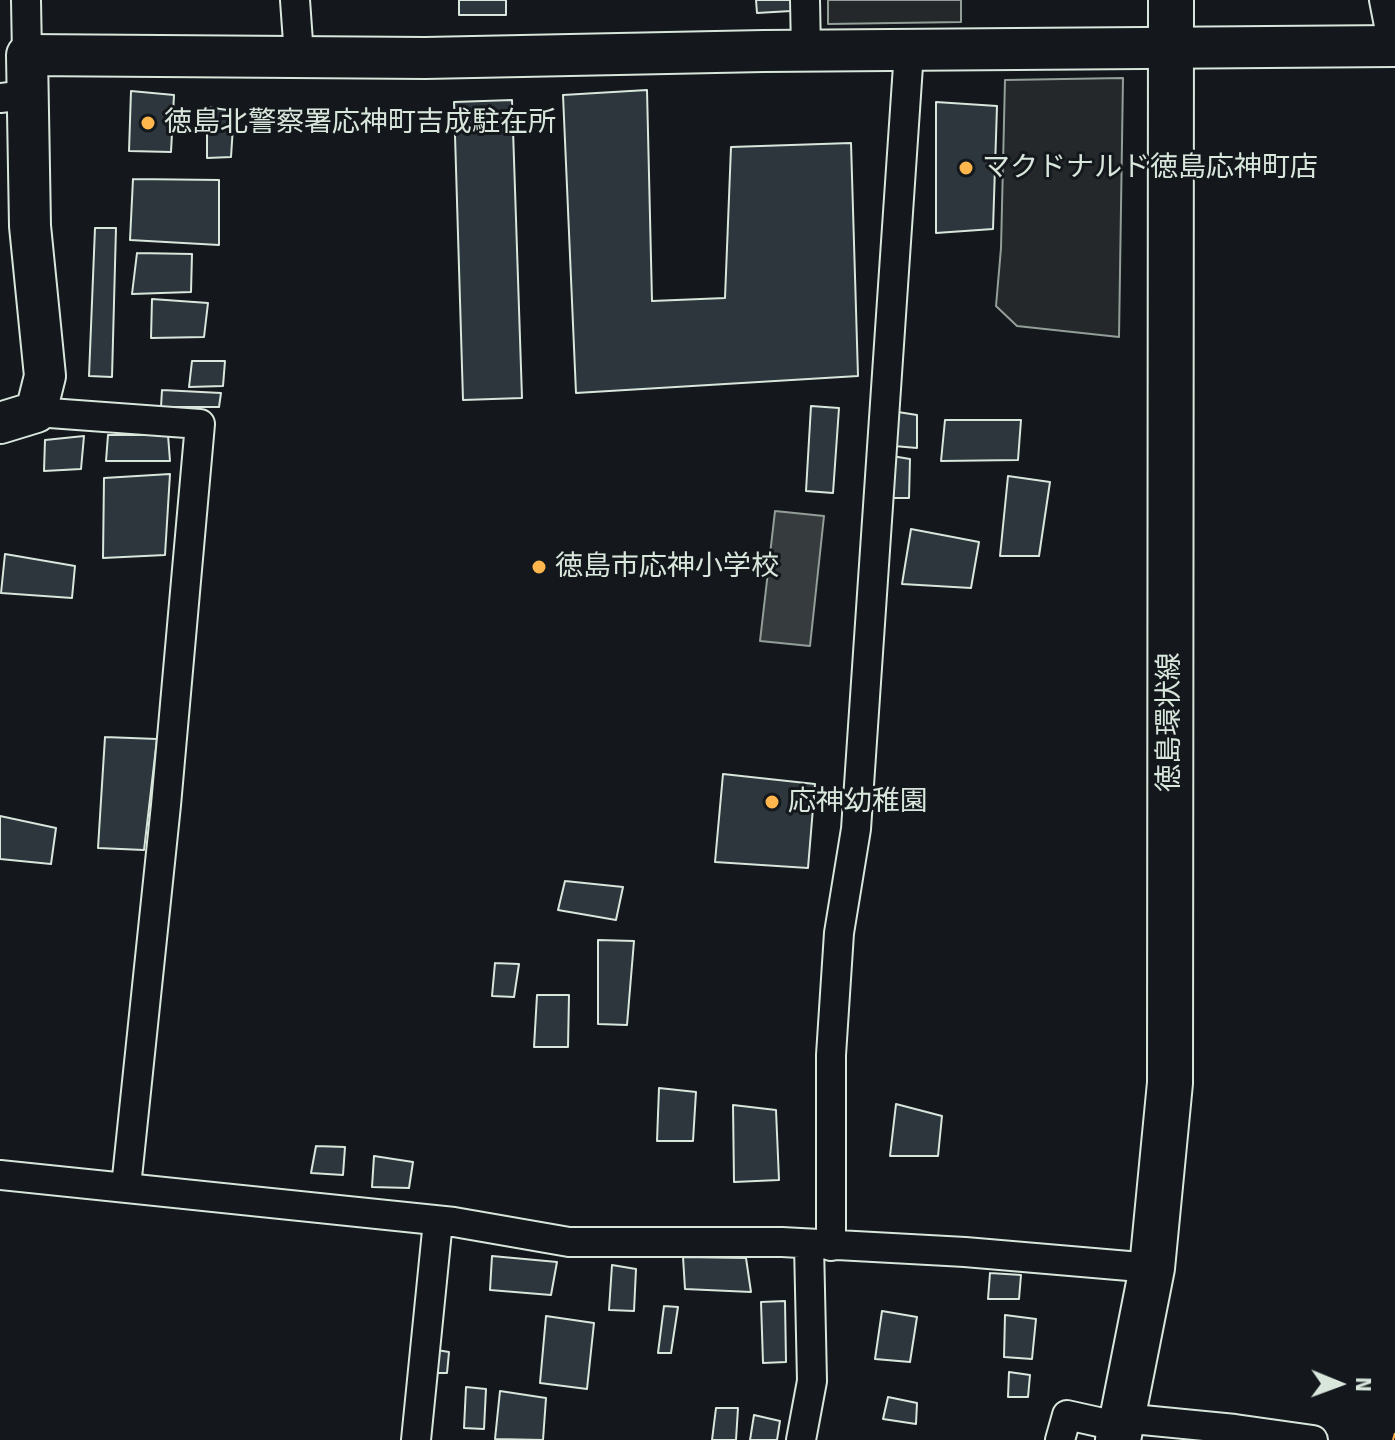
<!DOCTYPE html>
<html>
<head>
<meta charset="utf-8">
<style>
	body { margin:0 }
	#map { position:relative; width:1395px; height:1440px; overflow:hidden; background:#14181c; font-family:"Fira Sans",sans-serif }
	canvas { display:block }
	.north { position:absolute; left:1299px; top:1344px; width:80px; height:80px; -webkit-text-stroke:6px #14181c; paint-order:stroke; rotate:91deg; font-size:22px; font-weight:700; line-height:32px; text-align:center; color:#d8e6dc }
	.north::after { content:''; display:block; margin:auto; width:28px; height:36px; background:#d8e6dc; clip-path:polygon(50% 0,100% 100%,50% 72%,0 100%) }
</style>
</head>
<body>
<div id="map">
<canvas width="1395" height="1440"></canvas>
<div class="north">N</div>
</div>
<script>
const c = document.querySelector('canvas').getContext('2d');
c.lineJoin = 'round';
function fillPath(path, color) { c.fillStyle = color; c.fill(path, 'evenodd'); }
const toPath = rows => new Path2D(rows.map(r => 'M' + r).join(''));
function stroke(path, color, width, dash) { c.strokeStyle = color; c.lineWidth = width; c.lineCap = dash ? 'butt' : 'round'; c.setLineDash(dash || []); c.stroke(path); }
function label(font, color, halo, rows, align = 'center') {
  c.font = font + ' "Fira Sans","Noto Sans JP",sans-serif'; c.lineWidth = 6; c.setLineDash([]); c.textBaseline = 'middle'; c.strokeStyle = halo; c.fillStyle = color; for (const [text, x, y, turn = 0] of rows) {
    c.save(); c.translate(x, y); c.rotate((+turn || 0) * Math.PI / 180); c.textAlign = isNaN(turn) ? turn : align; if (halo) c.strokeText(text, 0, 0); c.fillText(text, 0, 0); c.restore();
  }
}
const parking = toPath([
	[828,0,961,0,961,22,828,24,828,0],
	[1123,78,1119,337,1017,326,996,306,1001,248,1005,80,1123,78]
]);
fillPath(parking, '#24282b');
stroke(parking, '#939e99', 2);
const water = toPath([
	[775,511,824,516,810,646,760,641,775,511]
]);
fillPath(water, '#363b3e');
stroke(water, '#939e99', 2);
const building = toPath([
	[459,0,506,0,506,15,459,15,459,0],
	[756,0,791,0,791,11,757,13,756,0],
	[647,90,652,301,725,298,731,147,851,143,858,376,576,393,563,95,647,90],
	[131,91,174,95,171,152,129,151,131,91],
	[512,100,522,398,463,400,454,102,512,100],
	[936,102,997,106,993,229,936,233,936,102],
	[207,107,234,111,231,157,207,158,207,107],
	[133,179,219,180,219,245,130,240,133,179],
	[95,228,116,228,112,377,89,376,95,228],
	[137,253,192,254,191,292,132,294,137,253],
	[152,299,208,303,204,337,151,338,152,299],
	[192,361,225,361,223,386,189,387,192,361],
	[162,390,221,393,219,407,161,407,162,390],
	[811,406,839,408,833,493,806,491,811,406],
	[898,412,917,415,917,448,894,446,898,412],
	[945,420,1021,420,1018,460,941,461,945,420],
	[108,435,168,435,170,461,106,461,108,435],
	[84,436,81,469,44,471,45,440,84,436],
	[892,456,910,459,909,498,889,498,892,456],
	[170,474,165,555,103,558,104,478,170,474],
	[1008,476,1050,482,1039,556,1000,556,1008,476],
	[911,529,979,542,971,588,902,584,911,529],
	[5,554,75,566,72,598,1,593,5,554],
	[105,737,157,739,144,850,98,848,105,737],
	[723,774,815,784,808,868,715,862,723,774],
	[0,816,56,828,51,864,0,859,0,816],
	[565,881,623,887,616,920,558,910,565,881],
	[598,940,634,941,627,1025,598,1024,598,940],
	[495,963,519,964,514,997,492,996,495,963],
	[537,995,569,995,568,1047,534,1047,537,995],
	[659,1088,696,1092,693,1141,657,1141,659,1088],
	[896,1104,942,1116,938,1156,890,1156,896,1104],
	[733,1105,776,1110,779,1180,734,1182,733,1105],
	[316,1146,345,1147,343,1175,311,1173,316,1146],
	[374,1156,413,1162,409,1188,372,1187,374,1156],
	[492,1256,557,1262,551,1295,490,1290,492,1256],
	[683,1257,746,1258,751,1292,685,1289,683,1257],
	[612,1265,636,1269,634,1311,609,1310,612,1265],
	[990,1273,1021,1275,1019,1299,988,1299,990,1273],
	[785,1301,786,1362,763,1363,761,1302,785,1301],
	[664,1306,678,1307,671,1353,658,1353,664,1306],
	[882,1311,917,1317,910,1362,875,1359,882,1311],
	[1005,1315,1036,1319,1032,1359,1004,1357,1005,1315],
	[546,1316,594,1323,587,1389,540,1383,546,1316],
	[437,1350,449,1352,447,1373,434,1373,437,1350],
	[1009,1372,1030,1375,1028,1397,1008,1397,1009,1372],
	[466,1387,486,1389,484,1429,464,1428,466,1387],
	[500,1391,546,1398,543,1440,495,1439,500,1391],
	[888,1397,917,1403,916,1424,883,1419,888,1397],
	[716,1408,738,1408,736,1440,712,1440,716,1408],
	[754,1415,780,1421,777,1440,750,1440,754,1415]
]);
fillPath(building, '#2c363c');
stroke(building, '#d8e6dc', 2);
const street = toPath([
	[26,0,27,55],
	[295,0,299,56],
	[805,0,806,51],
	[1384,0,1393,46],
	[0,98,26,95],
	[36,412,200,424,166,805,126,1187],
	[0,1175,454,1222,569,1242,782,1242,965,1252,1152,1268],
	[831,1246,831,1055,839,933,856,829,909,51],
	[1122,1418,1235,1429,1313,1440],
	[416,1440,438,1221],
	[801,1440,812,1381,809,1245],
	[1060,1440,1067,1415,1121,1427]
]);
const secondary = toPath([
	[0,423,36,412,45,376,30,226,27,55,425,58,764,51,1395,46]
]);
const primary = toPath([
	[1118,1440,1152,1268,1170,1083,1171,0]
]);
stroke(street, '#d8e6dc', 32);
stroke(secondary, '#d8e6dc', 44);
stroke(primary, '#d8e6dc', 48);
stroke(street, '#14181c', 28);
stroke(secondary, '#14181c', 40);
stroke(primary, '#14181c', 44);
stroke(toPath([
	[1393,1440,1395,1433]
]), '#ffb74d', 2, [28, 6, 4, 6]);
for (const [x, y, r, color] of [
	[148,123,8,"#ffb74d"],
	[966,168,8,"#ffb74d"],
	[539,567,8,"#ffb74d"],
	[772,802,8,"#ffb74d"]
]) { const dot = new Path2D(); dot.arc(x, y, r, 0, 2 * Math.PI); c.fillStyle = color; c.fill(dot); stroke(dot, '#14181c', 3); }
label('28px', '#d8e6dc', '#14181c', [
	["徳島北警察署応神町吉成駐在所",164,123],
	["マクドナルド徳島応神町店",982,168],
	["徳島市応神小学校",555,567],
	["応神幼稚園",788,802]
], 'left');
label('28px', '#d8e6dc', '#14181c', [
	["徳島環状線",1170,722,-90]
]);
</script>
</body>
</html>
